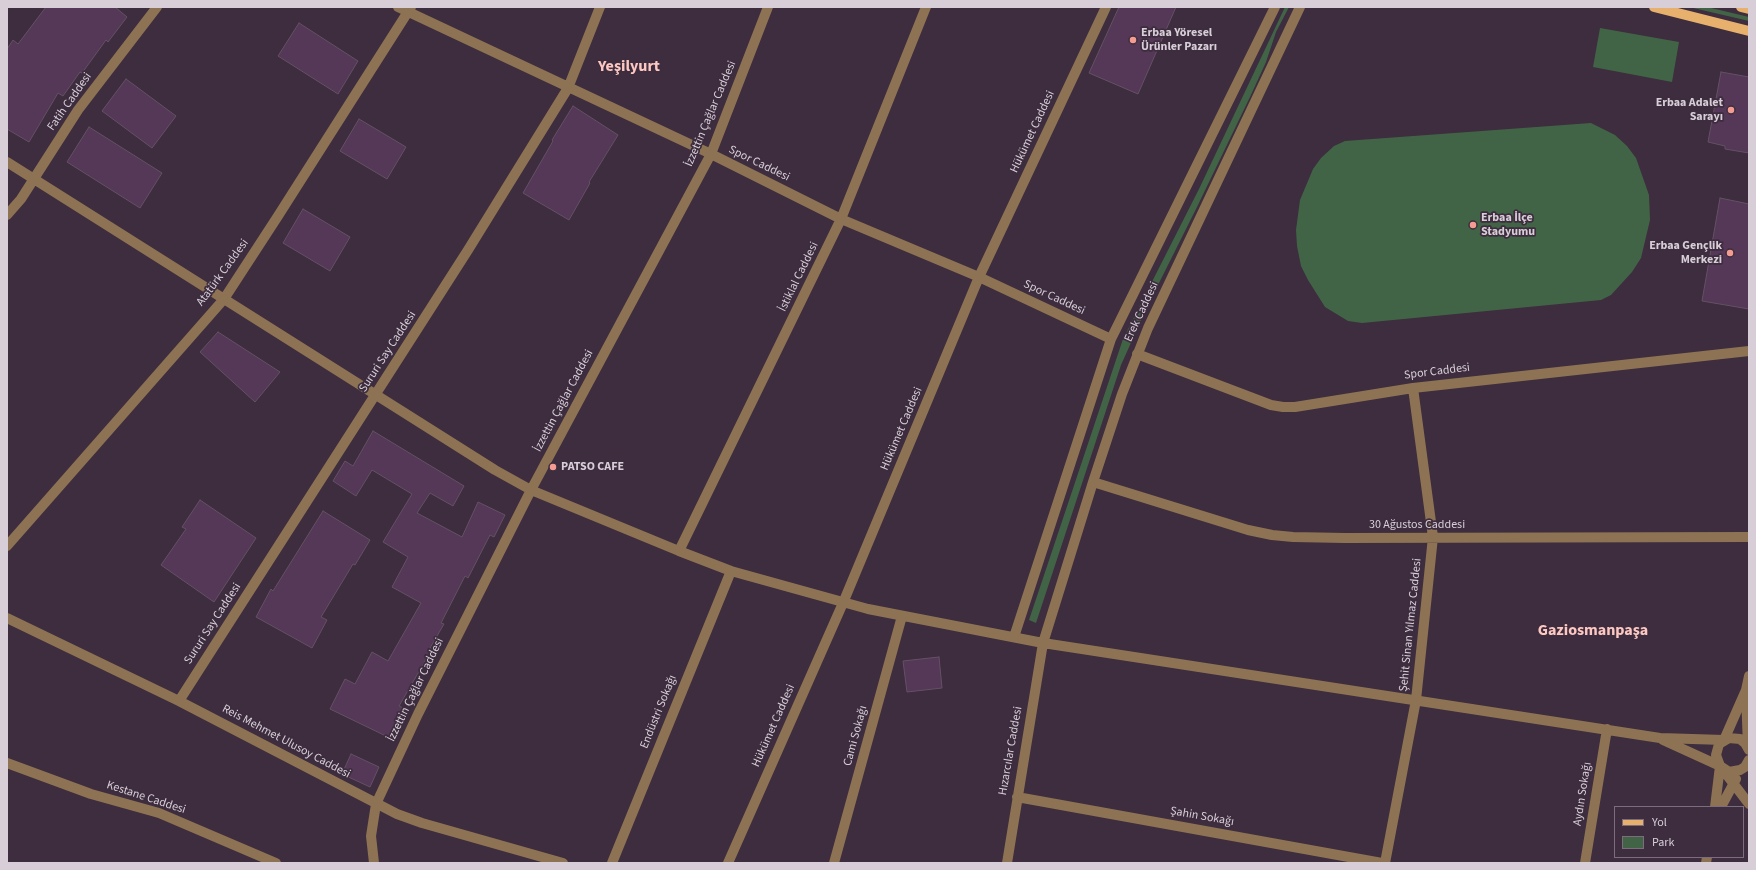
<!DOCTYPE html>
<html>
<head>
<meta charset="utf-8">
<style>
	body { margin:0 }
	#map { position:relative; width:1756px; height:870px; overflow:hidden; background:#3d2d3e; font-family:"Source Sans 3",sans-serif }
	canvas { display:block }
	.frame { position:absolute; inset:0; border:8px solid #d8ced8; pointer-events:none }
	.legend { position:absolute; left:1614px; top:806px; width:130px; height:52px; box-sizing:border-box; background:#3d2d3e; border:1px solid #7b6d7c; margin:0; padding:5px 7px; list-style:none; font-size:12px; color:#d8ced8 }
	.legend li { display:flex; align-items:center; gap:8px; height:20px }
	.legend b { width:20px; border:1px solid #7b6d7c }
</style>
</head>
<body>
<div id="map">
<canvas width="1756" height="870"></canvas>
<div class="frame"></div>
<ul class="legend">
<li><b style="height:5px;background:#e7b16d"></b>Yol</li>
<li><b style="height:11px;background:#426446"></b>Park</li>
</ul>
</div>
<script>
const c = document.querySelector('canvas').getContext('2d');
c.lineJoin = 'round';
function fillPath(path, color) { c.fillStyle = color; c.fill(path, 'evenodd'); }
const toPath = rows => new Path2D(rows.map(r => 'M' + r).join(''));
function stroke(path, color, width, dash) { c.strokeStyle = color; c.lineWidth = width; c.lineCap = dash ? 'butt' : 'round'; c.setLineDash(dash || []); c.stroke(path); }
function label(font, color, halo, rows, align = 'center') {
  c.font = font + ' "Source Sans 3",sans-serif'; c.lineWidth = 3.5; c.setLineDash([]); c.textBaseline = 'middle'; c.strokeStyle = halo; c.fillStyle = color; for (const [text, x, y, turn = 0] of rows) {
    c.save(); c.translate(x, y); c.rotate((+turn || 0) * Math.PI / 180); c.textAlign = isNaN(turn) ? turn : align; if (halo) c.strokeText(text, 0, 0); c.fillText(text, 0, 0); c.restore();
  }
}
fillPath(toPath([
	[1285,7,1289,7,1276,32,1266,62,1250,97,1197,207,1148,305,1121,365,1036,623,1029,620,1123,339,1199,189],
	[1689,7,1707,7,1749,17,1749,21],
	[1600,28,1679,42,1672,82,1593,67],
	[1591,123,1615,135,1627,146,1636,158,1649,195,1650,220,1641,258,1632,272,1611,295,1601,300,1362,323,1348,321,1325,307,1308,280,1301,266,1297,246,1296,230,1300,200,1313,169,1321,158,1334,146,1345,141]
]), '#426446');
const building = toPath([
	[46,7,115,7,127,17,108,42,106,40,82,73,80,72,63,96,58,93,29,142,7,129,7,49,13,40,18,44,46,7],
	[1119,7,1176,7,1138,94,1089,73,1119,7],
	[299,23,358,61,338,94,278,56,299,23],
	[1721,72,1749,77,1749,153,1725,149,1725,146,1708,142,1721,72],
	[126,79,176,116,152,148,102,111,126,79],
	[573,106,618,135,589,182,590,183,569,220,523,193,553,141,552,140,573,106],
	[359,119,406,147,387,179,340,151,359,119],
	[89,127,162,173,140,208,67,162,89,127],
	[1720,198,1749,204,1749,309,1702,301,1720,198],
	[303,209,350,237,330,271,283,243,303,209],
	[218,332,280,372,255,402,200,352,218,332],
	[373,431,464,486,453,506,430,493,417,513,462,537,478,502,505,515,494,537,490,535,468,578,465,576,441,623,444,624,430,648,432,649,399,706,403,708,388,737,330,709,345,679,355,684,372,652,388,661,421,603,392,587,408,557,383,542,412,494,372,470,356,496,333,481,345,461,353,466,373,431],
	[200,500,256,538,214,602,161,565,186,529,182,527,200,500],
	[323,511,370,540,355,565,353,564,321,617,327,620,312,648,256,617,271,589,273,591,323,511],
	[939,657,942,688,907,692,903,661,939,657],
	[351,754,379,767,370,787,342,774,351,754]
]);
fillPath(building, '#553757');
stroke(building, '#635164', 1);
stroke(toPath([
	[398,7,711,154,841,219,979,277,1111,339],
	[7,162,495,470,531,490,679,551,731,571,868,609,1043,643,1660,738,1724,740,1746,690,1749,676],
	[7,215,21,199,78,110,157,7],
	[1137,354,1271,405,1283,407,1295,407,1413,388,1749,351],
	[1093,482,1248,530,1272,535,1293,537,1345,538,1749,537],
	[7,546,224,299,278,216,411,7],
	[679,551,841,219,926,7],
	[7,618,179,701,397,814,422,823,563,863],
	[1014,637,1111,339,1275,7],
	[1746,693,1748,747],
	[179,701,468,250,568,88,600,7],
	[1663,740,1720,766,1749,804],
	[1749,750,1745,743,1740,739,1729,738,1719,744,1716,755,1720,766,1729,772,1740,770,1745,767,1749,760],
	[7,763,91,794,159,813,276,863],
	[1017,797,1382,863],
	[1715,807,1720,766],
	[1721,807,1736,779],
	[374,863,371,836,376,804,418,714,531,490,711,154,768,7],
	[612,863,731,571],
	[728,863,843,603,979,277,1106,7],
	[834,863,902,616],
	[1007,863,1043,643,1093,482,1122,394,1148,328,1300,7],
	[1385,863,1416,700,1433,537,1413,388],
	[1585,863,1607,729],
	[1706,863,1707,857]
]), '#8d7353', 10);
stroke(toPath([
	[1654,7,1749,31],
	[1741,7,1749,9]
]), '#e7b16d', 10);
for (const [x, y, r, color] of [
	[1133,40,4,"#f59c92"],
	[1731,110,4,"#f59c92"],
	[1473,225,4,"#f59c92"],
	[1730,253,4,"#f59c92"],
	[553,467,4,"#f59c92"]
]) { const dot = new Path2D(); dot.arc(x, y, r, 0, 2 * Math.PI); c.fillStyle = color; c.fill(dot); stroke(dot, '#3d2d3e', 1.5); }
label('bold 12px', '#d8ced8', '#3d2d3e', [
	["Erbaa Yöresel",1141,33],
	["Ürünler Pazarı",1141,47],
	["Erbaa Adalet",1723,103,"right"],
	["Sarayı",1723,117,"right"],
	["Erbaa İlçe",1481,218],
	["Stadyumu",1481,232],
	["Erbaa Gençlik",1722,246,"right"],
	["Merkezi",1722,260,"right"],
	["PATSO CAFE",561,467]
], 'left');
label('12px', '#d8ced8', '#3d2d3e', [
	["Fatih Caddesi",70,102,-55],
	["İzzettin Çağlar Caddesi",711,114,-67],
	["Hükümet Caddesi",1033,132,-65],
	["Spor Caddesi",759,164,26],
	["Atatürk Caddesi",223,273,-54],
	["İstiklal Caddesi",799,277,-64],
	["Spor Caddesi",1054,298,25],
	["Erek Caddesi",1142,312,-65],
	["Sururi Say Caddesi",388,352,-57],
	["Spor Caddesi",1437,372,-7],
	["İzzettin Çağlar Caddesi",564,401,-62],
	["Hükümet Caddesi",902,429,-67],
	["30 Ağustos Caddesi",1417,525],
	["Sururi Say Caddesi",213,624,-57],
	["Şehit Sinan Yılmaz Caddesi",1411,625,-84],
	["İzzettin Çağlar Caddesi",416,690,-64],
	["Endüstri Sokağı",659,712,-68],
	["Hükümet Caddesi",774,726,-66],
	["Cami Sokağı",856,736,-75],
	["Reis Mehmet Ulusoy Caddesi",286,742,28],
	["Hızarcılar Caddesi",1011,751,-80],
	["Aydın Sokağı",1583,794,-81],
	["Kestane Caddesi",146,798,18],
	["Şahin Sokağı",1202,817,10]
]);
label('bold 16px', '#fcc8c1', '#3d2d3e', [
	["Yeşilyurt",629,67],
	["Gaziosmanpaşa",1593,631]
]);
</script>
</body>
</html>
